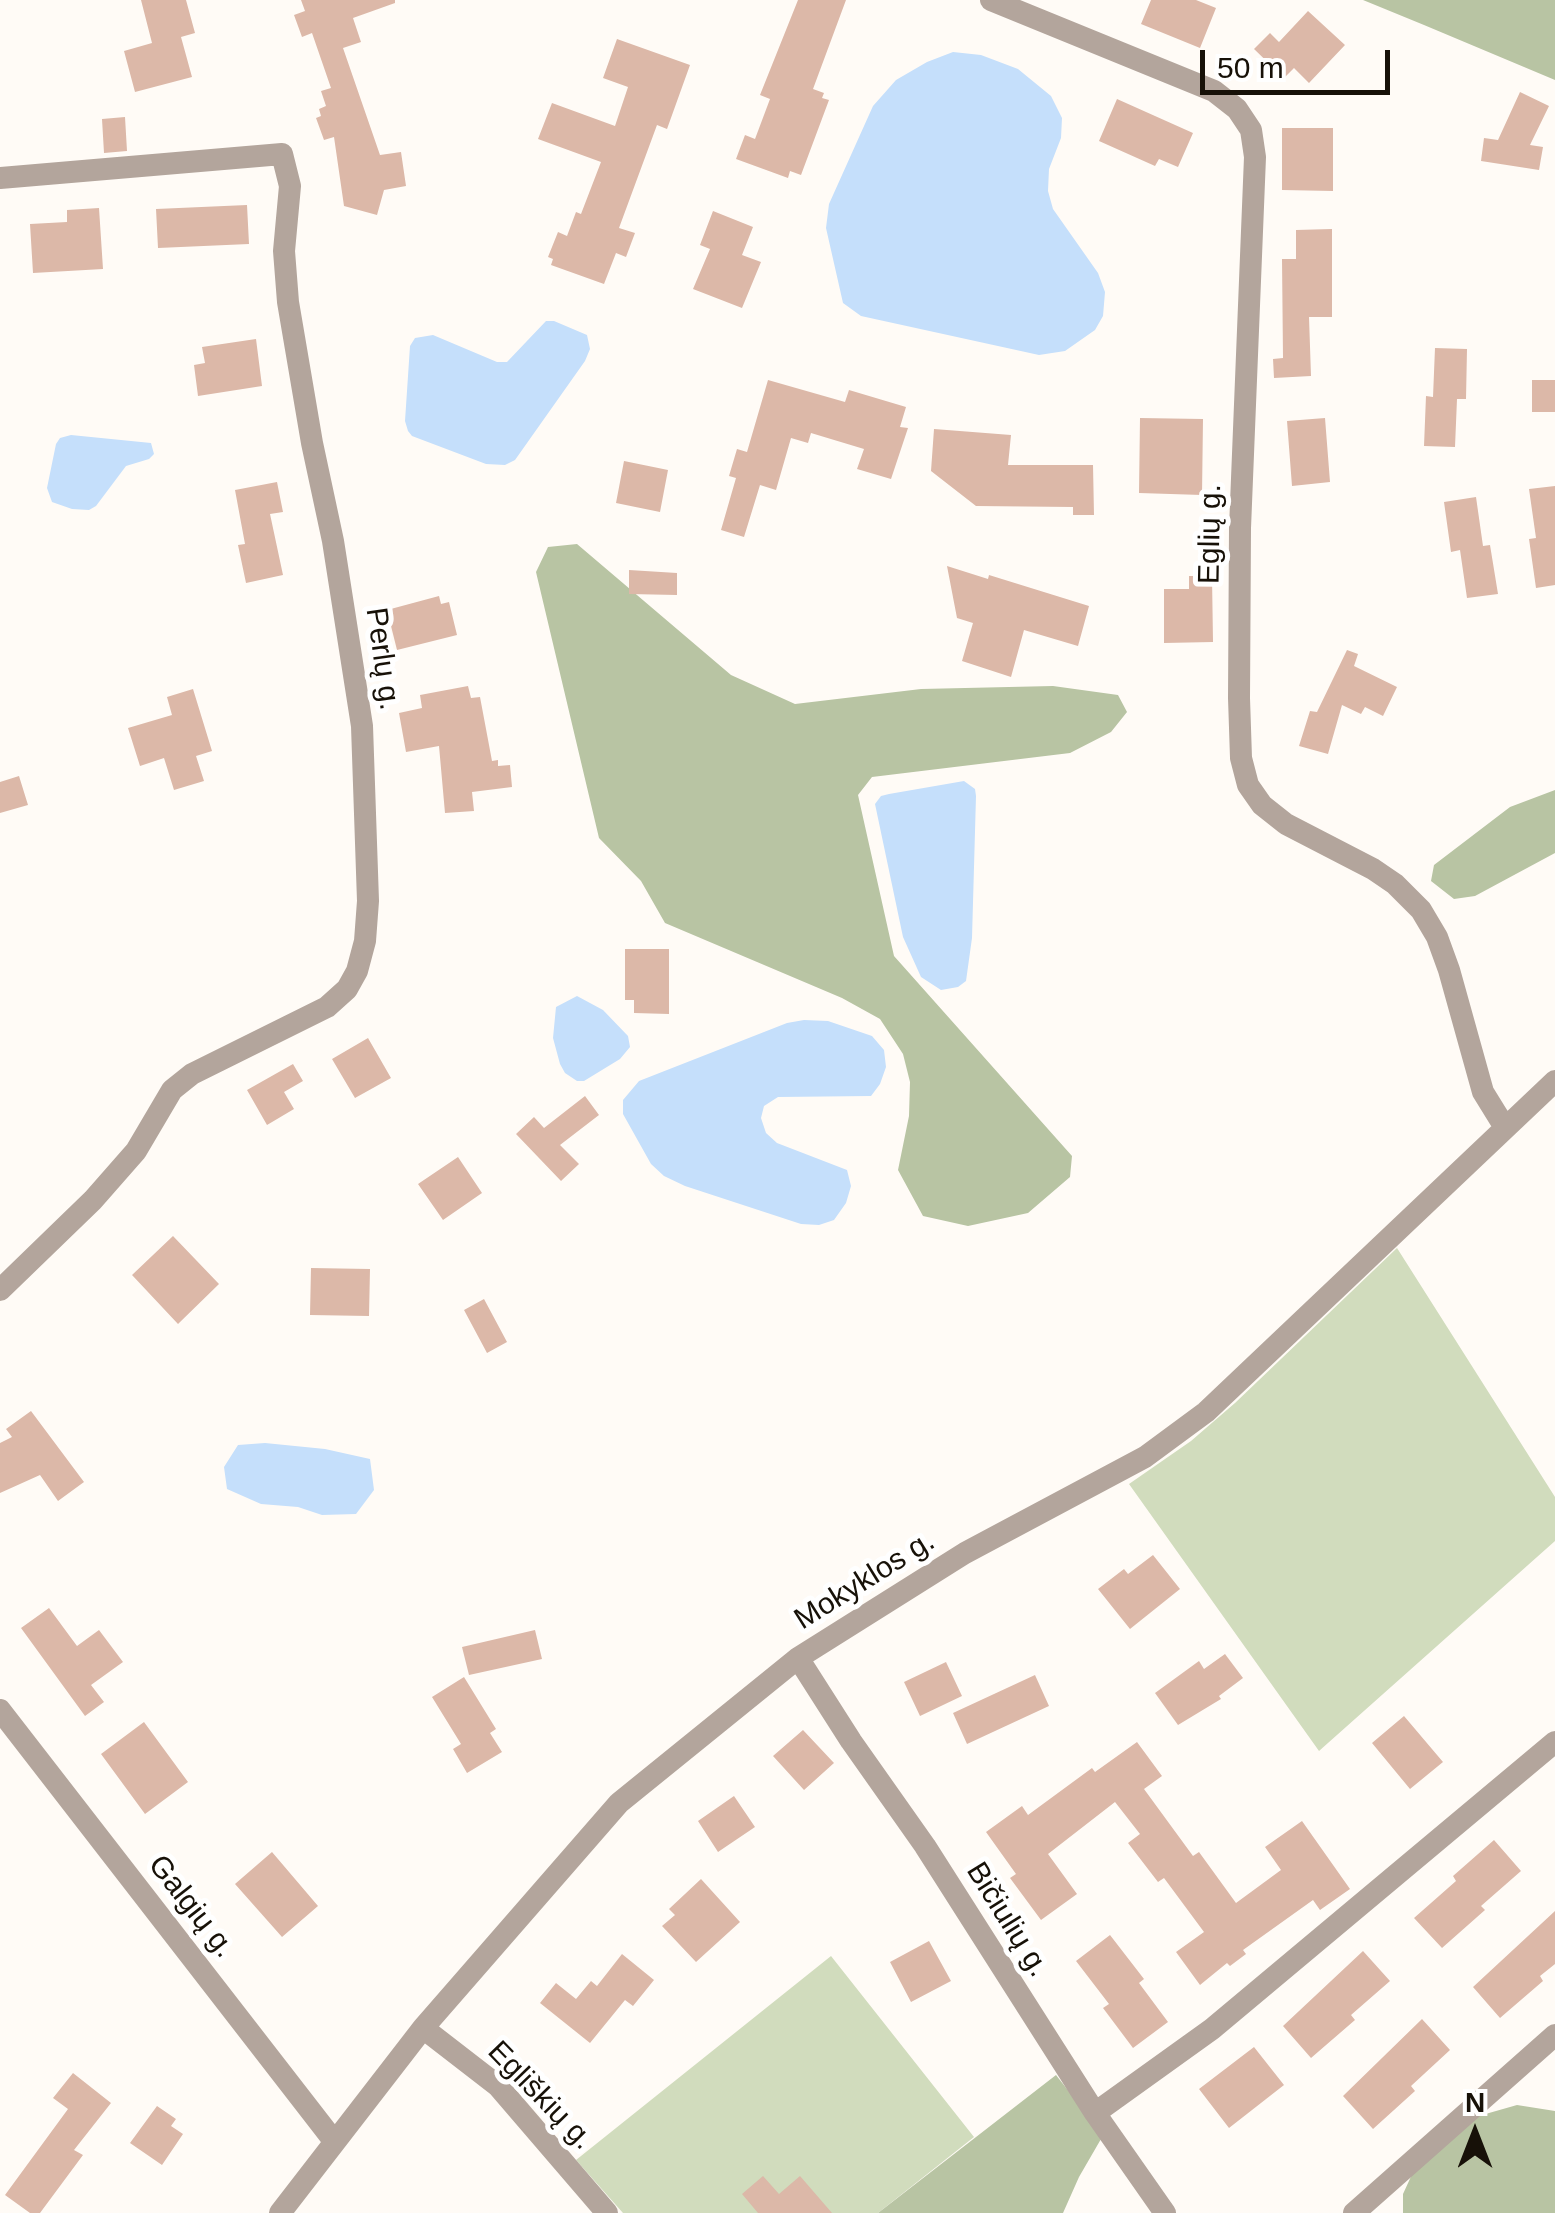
<!DOCTYPE html>
<html>
<head>
<meta charset="utf-8">
<style>
	body { margin:0 }
	#map { position:relative; width:1555px; height:2213px; overflow:hidden; background:#fffbf6; font-family:Helvetica,sans-serif }
	canvas { display:block }
	.north { position:absolute; left:1425px; top:2083px; width:100px; height:100px; -webkit-text-stroke:8px #fff; paint-order:stroke; rotate:0deg; font-size:28px; font-weight:700; line-height:40px; text-align:center; color:#171108 }
	.north::after { content:''; display:block; margin:auto; width:35px; height:45px; background:#171108; clip-path:polygon(50% 0,100% 100%,50% 72%,0 100%) }
	.scale { position:absolute; left:1200px; top:50px; width:190px; height:45px; box-sizing:border-box; border:5px solid #171108; border-top:0; padding-left:12px; font-size:30px; line-height:35px; white-space:nowrap; color:#171108; -webkit-text-stroke:8px #fff; paint-order:stroke }
</style>
</head>
<body>
<div id="map">
<canvas width="1555" height="2213"></canvas>
<div class="north">N</div>
<div class="scale">50 m</div>
</div>
<script>
const c = document.querySelector('canvas').getContext('2d');
c.lineJoin = 'round';
function fillPath(path, color) { c.fillStyle = color; c.fill(path, 'evenodd'); }
const toPath = rows => new Path2D(rows.map(r => 'M' + r).join(''));
function stroke(path, color, width, dash) { c.strokeStyle = color; c.lineWidth = width; c.lineCap = dash ? 'butt' : 'round'; c.setLineDash(dash || []); c.stroke(path); }
function label(font, color, halo, rows, align = 'center') {
  c.font = font + ' Helvetica,sans-serif'; c.lineWidth = 10; c.setLineDash([]); c.textBaseline = 'middle'; c.strokeStyle = halo; c.fillStyle = color; for (const [text, x, y, turn = 0] of rows) {
    c.save(); c.translate(x, y); c.rotate((+turn || 0) * Math.PI / 180); c.textAlign = isNaN(turn) ? turn : align; if (halo) c.strokeText(text, 0, 0); c.fillText(text, 0, 0); c.restore();
  }
}
fillPath(toPath([
	[1397,1248,1555,1497,1555,1541,1319,1751,1129,1484,1191,1441,1235,1403],
	[831,1956,974,2137,878,2213,623,2213,576,2160]
]), '#d1dcbd');
fillPath(toPath([
	[1363,0,1555,0,1555,80,1424,25],
	[577,544,731,675,795,704,921,689,1053,686,1118,695,1127,712,1111,732,1070,753,872,777,858,795,894,956,1072,1156,1070,1177,1028,1213,968,1226,923,1216,898,1170,909,1116,910,1082,903,1054,880,1019,842,998,665,923,641,881,599,838,536,572,548,547],
	[1555,790,1555,853,1475,896,1454,899,1431,881,1434,865,1510,807],
	[1056,2075,1095,2125,1101,2139,1079,2177,1063,2213,878,2213],
	[1517,2105,1555,2111,1555,2213,1403,2213,1403,2194,1414,2170,1475,2117]
]), '#b8c4a3');
fillPath(toPath([
	[953,52,981,55,1018,69,1051,96,1062,118,1061,138,1049,169,1048,191,1053,209,1098,273,1105,292,1103,316,1095,330,1065,351,1039,355,861,316,843,303,826,228,829,204,873,106,896,80,927,62],
	[546,321,554,321,587,335,590,349,585,361,515,460,505,465,486,464,412,436,408,431,405,421,410,346,415,338,433,335,497,362,507,362],
	[71,435,151,443,154,454,149,459,126,466,96,506,89,510,72,509,52,502,47,488,56,444,60,438],
	[964,781,975,789,976,796,972,938,966,981,958,987,941,990,921,977,903,937,875,804,881,796,889,794],
	[577,996,603,1010,628,1036,630,1047,620,1059,584,1081,577,1081,565,1073,560,1064,553,1038,556,1007],
	[804,1020,828,1021,872,1036,884,1050,886,1067,880,1084,871,1096,778,1097,764,1106,761,1118,766,1133,777,1143,847,1170,851,1186,846,1203,834,1220,819,1225,801,1224,685,1186,664,1176,651,1164,623,1114,623,1100,639,1081,787,1023],
	[265,1443,325,1449,370,1459,374,1490,356,1514,322,1515,298,1507,261,1504,227,1489,224,1467,238,1445]
]), '#c5dffb');
fillPath(toPath([
	[141,0,186,0,195,33,181,37,192,77,135,92,124,51,152,43],
	[301,0,395,0,395,3,353,18,361,42,343,48,380,155,401,152,406,186,384,190,377,215,344,206,334,137,324,140,316,118,321,116,319,109,326,106,321,91,331,88,312,33,302,37,294,15,305,11],
	[798,0,846,0,813,89,824,93,822,98,829,100,801,175,790,171,788,178,736,159,745,135,755,139,770,99,760,95],
	[1151,0,1196,0,1216,8,1200,48,1141,24],
	[1308,11,1345,45,1309,83,1294,68,1284,78,1254,49,1270,33,1279,42],
	[617,39,690,65,667,129,657,125,619,228,635,233,626,257,616,253,604,284,551,265,553,259,548,257,558,232,567,236,576,212,581,214,601,162,538,139,552,103,615,126,628,87,603,78],
	[1520,92,1549,106,1530,145,1543,147,1539,170,1481,161,1484,138,1498,140],
	[1117,99,1193,133,1178,167,1159,159,1155,166,1099,141],
	[125,117,127,151,104,153,102,119],
	[1282,128,1333,128,1333,191,1282,190],
	[247,205,249,244,158,248,156,209],
	[99,208,103,269,33,273,30,224,67,222,67,210],
	[713,211,753,227,742,255,761,262,742,308,693,289,710,249,700,245],
	[1332,229,1332,317,1309,317,1311,376,1274,378,1273,359,1283,358,1282,259,1296,259,1296,230],
	[256,339,262,386,198,396,194,365,205,363,202,347],
	[1435,348,1467,349,1466,399,1457,399,1455,447,1424,446,1426,396,1433,397],
	[768,380,845,402,849,390,906,407,900,427,908,428,891,479,857,469,864,449,811,433,808,443,791,438,776,490,760,485,744,537,721,530,736,478,729,476,737,449,747,452],
	[1532,380,1555,380,1555,412,1532,412],
	[1140,418,1203,419,1202,495,1139,493],
	[1325,418,1330,482,1292,486,1287,421],
	[934,429,1011,435,1008,465,1093,465,1094,515,1073,515,1073,507,976,506,931,471],
	[624,461,668,470,660,512,616,503],
	[277,482,283,512,270,514,283,575,246,583,238,545,245,544,235,490],
	[1555,486,1555,585,1536,588,1529,539,1536,538,1529,489],
	[1476,497,1483,546,1490,545,1498,594,1467,598,1460,550,1451,552,1444,502],
	[947,566,988,579,989,575,1089,606,1078,646,1024,630,1011,677,962,661,973,623,957,618],
	[629,570,677,573,677,595,629,594],
	[1189,576,1212,576,1213,642,1164,643,1164,589,1189,589],
	[439,596,441,604,449,602,457,635,397,650,387,610],
	[1347,650,1358,654,1354,666,1397,687,1383,716,1365,707,1361,714,1342,705,1328,754,1299,746,1310,711,1317,712],
	[468,686,471,698,480,697,492,761,498,760,498,766,510,765,512,787,472,792,474,811,445,813,439,746,406,752,399,713,422,708,420,695],
	[193,689,212,751,196,756,204,781,174,790,164,758,140,766,128,728,172,715,167,697],
	[19,776,28,805,0,813,0,782],
	[625,949,669,949,669,1014,634,1013,634,1000,625,1000],
	[368,1038,391,1078,355,1098,332,1059],
	[293,1064,303,1081,284,1092,294,1109,267,1125,247,1090],
	[585,1096,599,1115,560,1145,579,1164,561,1181,516,1134,534,1117,544,1128],
	[458,1157,482,1193,443,1220,418,1184],
	[173,1236,219,1284,178,1324,132,1275],
	[311,1268,370,1269,369,1316,310,1315],
	[484,1299,507,1342,487,1353,464,1310],
	[31,1411,84,1482,58,1501,40,1475,0,1493,0,1443,12,1437,6,1429],
	[1153,1555,1180,1589,1130,1629,1098,1589,1124,1569,1128,1574],
	[49,1608,77,1646,99,1630,123,1662,91,1685,104,1702,85,1716,21,1628],
	[535,1630,542,1659,469,1675,462,1647],
	[1225,1654,1243,1678,1219,1696,1221,1699,1178,1725,1155,1693,1199,1661,1204,1669],
	[946,1662,962,1696,920,1716,904,1682],
	[1035,1675,1049,1706,967,1744,953,1713],
	[464,1677,496,1729,490,1733,502,1752,467,1773,453,1749,461,1744,432,1697],
	[1404,1716,1443,1762,1410,1789,1372,1743],
	[144,1722,188,1782,145,1814,101,1754],
	[803,1730,834,1763,804,1790,773,1756],
	[1137,1742,1162,1776,1144,1789,1193,1856,1199,1852,1236,1903,1281,1870,1265,1847,1302,1821,1350,1889,1320,1910,1313,1900,1243,1950,1246,1954,1230,1966,1227,1963,1200,1985,1176,1952,1204,1932,1164,1878,1158,1882,1128,1843,1140,1834,1115,1802,1048,1854,1077,1894,1041,1920,1010,1878,1016,1874,986,1832,1022,1806,1028,1815,1092,1768,1095,1772],
	[734,1796,755,1827,718,1852,698,1821],
	[1494,1840,1521,1871,1481,1906,1485,1910,1442,1948,1414,1918,1456,1881,1453,1876],
	[272,1852,318,1906,282,1937,235,1884],
	[701,1879,740,1922,696,1962,662,1926,675,1915,669,1909],
	[1555,1911,1555,1964,1540,1976,1543,1981,1500,2018,1473,1987],
	[1110,1935,1144,1979,1139,1983,1168,2022,1133,2048,1103,2008,1109,2004,1076,1961],
	[929,1941,951,1981,911,2002,890,1962],
	[1363,1951,1390,1981,1351,2015,1355,2020,1311,2058,1283,2026],
	[622,1954,654,1980,633,2006,625,2000,590,2043,540,2003,556,1983,576,1999,591,1981,597,1986],
	[1422,2019,1450,2050,1411,2086,1415,2091,1373,2129,1343,2096],
	[1254,2047,1284,2085,1229,2128,1199,2089],
	[73,2073,111,2103,74,2150,83,2155,40,2213,30,2213,5,2195,68,2109,53,2098],
	[157,2106,176,2119,171,2126,183,2134,162,2165,130,2143],
	[763,2176,779,2194,800,2176,832,2213,758,2213,742,2194]
]), '#dcb8a8');
stroke(toPath([
	[991,0,1214,91,1237,109,1251,130,1255,157,1240,528,1239,698,1241,758,1248,785,1262,805,1286,824,1373,869,1395,884,1421,910,1437,937,1449,970,1483,1092,1504,1126],
	[0,178,282,154,290,186,284,251,288,302,312,443,333,541,362,726,368,901,365,941,357,971,347,989,327,1007,192,1074,172,1090,136,1151,93,1200,0,1290],
	[798,1658,851,1741,925,1846,1095,2113,1165,2213],
	[0,1710,334,2141],
	[423,2028,498,2086,607,2213],
	[1095,2113,1212,2029,1555,1742],
	[280,2213,423,2028,619,1803,798,1658,965,1553,1145,1457,1206,1412,1555,1081],
	[1354,2213,1555,2035]
]), '#b3a59c', 22);
label('30px', '#171108', '#fff', [
	["Eglių g.",1211,534,-89],
	["Perlų g.",382,659,82],
	["Mokyklos g.",865,1581,-32],
	["Galgių g.",191,1907,52],
	["Bičiulių g.",1007,1920,58],
	["Egliškių g.",540,2096,46]
]);
</script>
</body>
</html>
